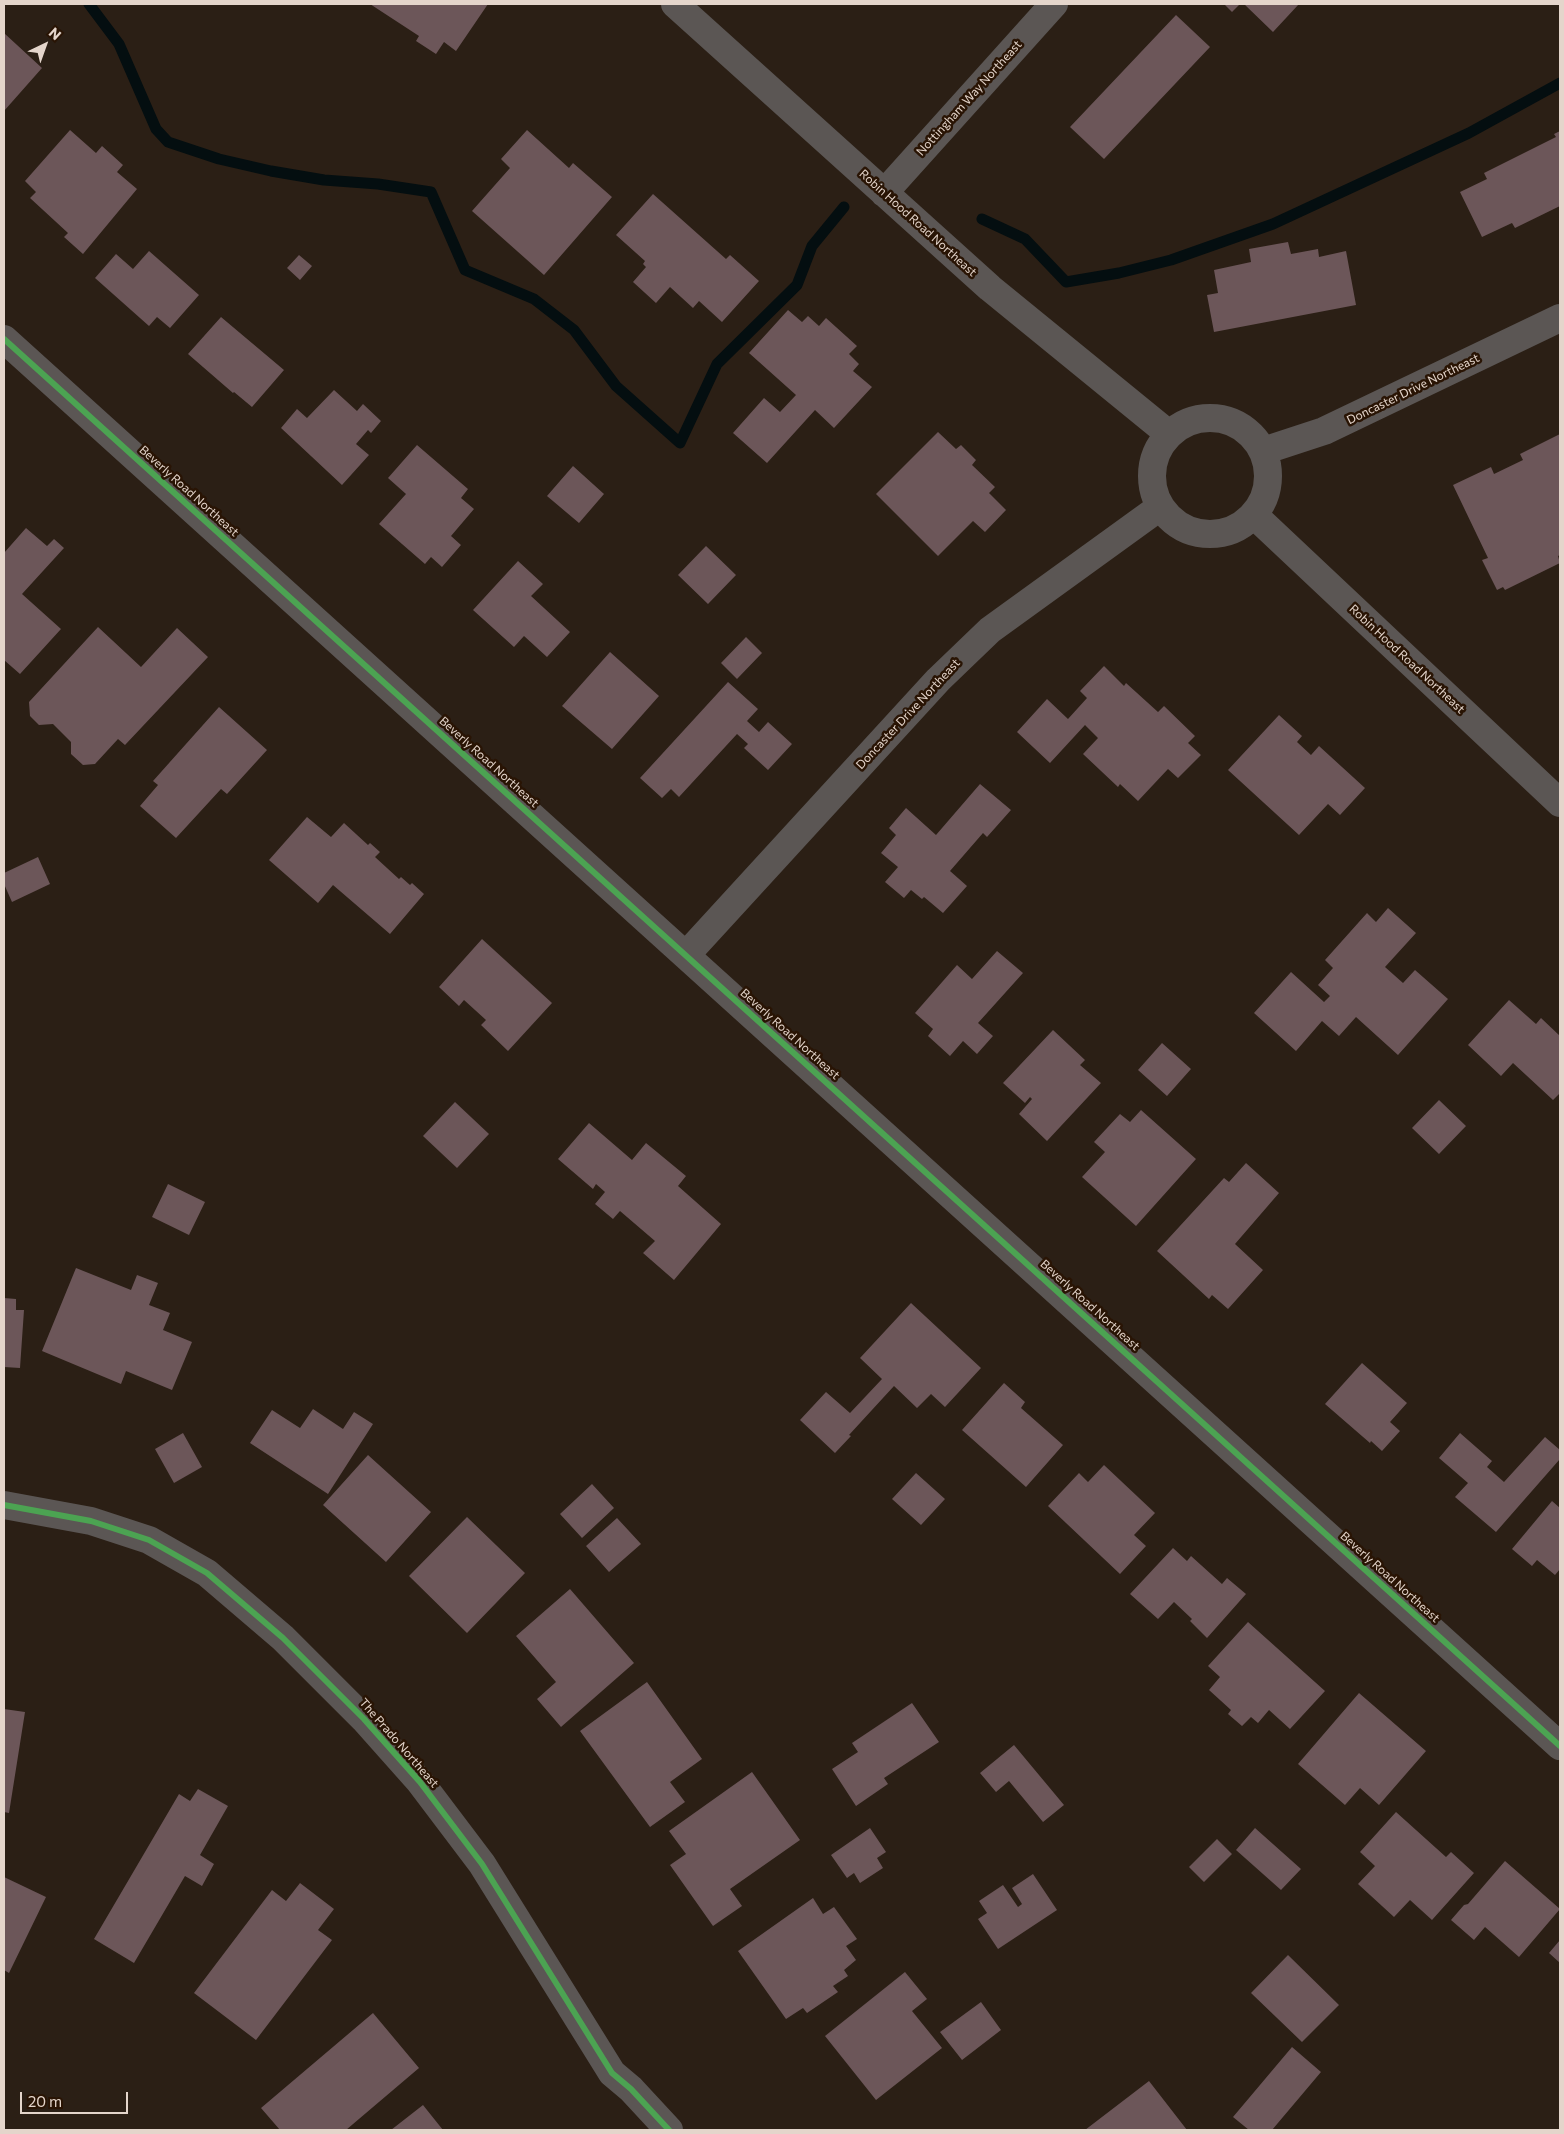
<!DOCTYPE html>
<html>
<head>
<meta charset="utf-8">
<style>
	body { margin:0 }
	#map { position:relative; width:1564px; height:2134px; overflow:hidden; background:#2b1f15; font-family:Commissioner,sans-serif }
	canvas { display:block }
	.frame { position:absolute; inset:0; border:5px solid #e4d5cb; pointer-events:none }
	.north { position:absolute; left:20px; top:20px; width:50px; height:50px; -webkit-text-stroke:4px #291404; paint-order:stroke; rotate:42deg; font-size:14px; font-weight:700; line-height:20px; text-align:center; color:#e4d5cb }
	.north::after { content:''; display:block; margin:auto; width:18px; height:22px; background:#e4d5cb; clip-path:polygon(50% 0,100% 100%,50% 72%,0 100%) }
	.scale { position:absolute; left:20px; top:2092px; width:108px; height:22px; box-sizing:border-box; border:2px solid #e4d5cb; border-top:0; padding-left:6px; font-size:15px; line-height:18px; white-space:nowrap; color:#e4d5cb; -webkit-text-stroke:4px #291404; paint-order:stroke }
</style>
</head>
<body>
<div id="map">
<canvas width="1564" height="2134"></canvas>
<div class="frame"></div>
<div class="north">N</div>
<div class="scale">20 m</div>
</div>
<script>
const c = document.querySelector('canvas').getContext('2d');
c.lineJoin = 'round';
const toPath = rows => new Path2D(rows.map(r => 'M' + r).join(''));
function stroke(path, color, width, dash) { c.strokeStyle = color; c.lineWidth = width; c.lineCap = dash ? 'butt' : 'round'; c.setLineDash(dash || []); c.stroke(path); }
function fillPath(path, color) { c.fillStyle = color; c.fill(path, 'evenodd'); }
function label(font, color, halo, rows, align = 'center') {
  c.font = font + ' Commissioner,sans-serif'; c.lineWidth = 5; c.setLineDash([]); c.textBaseline = 'middle'; c.strokeStyle = halo; c.fillStyle = color; for (const [text, x, y, turn = 0] of rows) {
    c.save(); c.translate(x, y); c.rotate((+turn || 0) * Math.PI / 180); c.textAlign = isNaN(turn) ? turn : align; if (halo) c.strokeText(text, 0, 0); c.fillText(text, 0, 0); c.restore();
  }
}
stroke(toPath([
	[89,4,119,44,156,129,168,142,219,159,271,171,324,180,378,184,431,192,465,270,534,299,574,330,616,386,680,443,717,364,797,285,812,246,844,207],
	[982,219,1025,239,1066,282,1119,273,1171,260,1273,224,1469,133,1560,83]
]), '#040e10', 11);
fillPath(toPath([
	[370,4,488,4,456,51,444,42,436,54,416,41,419,36],
	[1224,4,1240,4,1232,12],
	[1244,4,1299,4,1273,32],
	[1176,15,1210,47,1104,159,1070,127],
	[4,33,42,68,4,111],
	[70,130,96,153,102,146,123,165,117,172,137,189,83,254,64,237,68,233,30,198,36,192,25,181],
	[527,130,569,168,573,163,612,197,544,275,472,211,510,168,501,159],
	[1560,131,1560,206,1515,228,1512,223,1482,237,1460,192,1487,179,1484,173,1556,137,1554,134],
	[653,194,726,259,730,255,759,281,722,322,699,301,693,308,670,287,656,303,633,282,646,267,643,264,645,261,616,235],
	[1288,242,1291,254,1318,249,1319,257,1346,251,1356,305,1214,332,1207,295,1218,293,1214,270,1251,262,1249,249],
	[149,251,199,295,170,328,157,317,149,326,95,278,116,254,133,269],
	[299,255,312,266,300,280,287,268],
	[788,310,802,322,808,316,819,326,826,318,857,346,849,354,859,364,853,371,872,387,834,428,815,410,767,463,733,433,764,398,780,412,796,395,749,353],
	[221,317,284,370,252,407,234,392,233,393,188,354],
	[334,390,357,411,363,404,381,421,371,433,368,430,356,444,369,455,342,485,281,428,297,409,307,418],
	[938,432,956,449,961,445,976,460,972,465,995,487,989,493,1006,510,985,532,973,521,938,556,876,494],
	[1560,434,1560,493,1559,494,1560,555,1558,556,1560,563,1505,590,1503,587,1497,590,1482,560,1488,558,1453,485,1491,467,1494,474,1523,460,1520,454],
	[417,445,468,489,461,498,474,509,451,536,461,545,442,567,431,557,425,564,379,524,406,494,388,478],
	[573,466,604,494,579,523,547,496],
	[26,528,47,546,54,539,64,548,22,594,61,629,20,674,4,660,4,553],
	[706,546,736,575,708,604,678,575],
	[518,561,543,584,531,596,570,632,547,657,524,636,514,647,473,610],
	[98,627,141,667,177,628,208,657,125,745,118,739,95,764,83,765,71,754,71,742,53,724,39,725,30,716,29,702],
	[746,637,762,653,737,679,721,663],
	[610,652,659,696,612,749,562,706],
	[1104,666,1124,686,1126,683,1158,712,1164,706,1195,736,1188,743,1201,755,1178,778,1168,769,1138,801,1120,784,1118,787,1083,754,1098,738,1085,725,1050,763,1017,732,1047,699,1068,719,1087,698,1080,691],
	[728,682,758,709,747,721,759,732,768,722,792,744,768,770,744,748,748,744,737,734,679,797,671,789,662,798,640,778],
	[219,707,267,750,227,794,221,789,176,838,140,806,158,785,153,781],
	[1279,715,1302,736,1297,742,1311,755,1319,746,1365,788,1340,815,1328,804,1299,835,1228,770],
	[980,784,1011,810,987,837,983,833,950,871,967,886,943,913,924,897,922,899,911,890,904,898,885,882,898,867,881,853,896,835,889,828,906,808,936,835],
	[307,817,331,837,344,823,368,845,370,843,380,852,375,857,399,879,401,877,410,885,412,883,424,894,390,934,333,885,318,903,269,860],
	[38,857,50,884,12,902,4,884,4,873],
	[1388,908,1416,933,1385,967,1403,983,1415,970,1448,999,1398,1055,1356,1017,1339,1036,1322,1021,1296,1051,1254,1013,1291,972,1324,1002,1330,996,1318,985,1333,968,1325,960,1367,913,1376,922],
	[482,939,552,1003,508,1051,481,1025,486,1020,464,1000,459,1006,439,987],
	[997,951,1023,973,978,1023,993,1036,977,1054,963,1041,950,1056,928,1036,933,1029,915,1013,957,965,972,979],
	[1509,1000,1536,1024,1541,1018,1560,1036,1560,1093,1553,1100,1513,1063,1501,1076,1468,1045],
	[1053,1030,1085,1060,1080,1065,1101,1083,1047,1141,1019,1114,1032,1099,1030,1097,1025,1103,1003,1083],
	[1162,1043,1191,1069,1167,1096,1138,1070],
	[1439,1100,1466,1126,1439,1154,1412,1128],
	[455,1102,489,1134,457,1168,423,1136],
	[1141,1110,1196,1159,1136,1226,1082,1177,1105,1152,1094,1142,1120,1114,1130,1122],
	[589,1123,632,1160,646,1143,686,1176,678,1186,721,1224,674,1280,643,1253,655,1241,620,1211,613,1219,595,1204,605,1192,596,1184,593,1189,558,1159],
	[1246,1163,1279,1193,1235,1244,1263,1270,1228,1309,1212,1295,1209,1299,1157,1251,1224,1178,1229,1182],
	[168,1184,205,1202,189,1235,152,1217],
	[76,1268,131,1290,137,1275,158,1283,149,1305,170,1313,163,1330,192,1342,172,1390,126,1371,121,1384,42,1351],
	[4,1298,16,1299,16,1310,24,1310,20,1368,4,1367],
	[911,1303,981,1368,945,1407,931,1394,917,1408,894,1386,849,1435,851,1436,835,1453,800,1420,826,1392,850,1413,882,1379,860,1358],
	[1362,1363,1407,1403,1390,1422,1400,1431,1382,1451,1371,1441,1370,1443,1325,1404],
	[1004,1383,1025,1402,1021,1408,1063,1445,1026,1487,962,1430],
	[313,1409,343,1429,354,1412,373,1424,328,1494,250,1443,272,1410,300,1428],
	[183,1433,202,1467,174,1483,155,1449],
	[1460,1433,1492,1461,1487,1467,1504,1482,1545,1437,1560,1450,1560,1459,1496,1532,1455,1497,1468,1483,1439,1458],
	[368,1455,431,1512,386,1562,323,1505],
	[1104,1465,1155,1513,1134,1535,1146,1546,1120,1574,1048,1506,1079,1473,1088,1482],
	[916,1473,945,1499,921,1525,892,1499],
	[592,1484,614,1508,582,1538,560,1514],
	[1552,1501,1560,1508,1560,1569,1555,1575,1537,1560,1532,1566,1512,1549],
	[467,1517,525,1573,467,1633,409,1576],
	[617,1518,641,1544,609,1572,586,1546],
	[1173,1548,1187,1561,1191,1556,1222,1584,1227,1578,1246,1594,1207,1638,1190,1621,1192,1619,1174,1602,1158,1619,1130,1594],
	[570,1589,634,1663,561,1727,537,1699,556,1682,516,1636],
	[1248,1622,1325,1691,1290,1729,1269,1710,1258,1723,1251,1717,1242,1726,1228,1714,1231,1710,1209,1690,1220,1677,1208,1666],
	[647,1682,702,1759,670,1782,685,1802,650,1827,580,1731],
	[1359,1693,1426,1751,1379,1805,1360,1788,1345,1805,1298,1764],
	[912,1703,939,1742,884,1778,888,1784,856,1806,832,1769,858,1752,852,1743],
	[4,1709,25,1712,9,1813,4,1812],
	[1014,1745,1064,1805,1043,1822,1009,1781,996,1792,980,1773],
	[752,1772,800,1840,730,1889,742,1906,713,1926,670,1865,686,1854,669,1831],
	[198,1789,228,1806,200,1855,214,1864,202,1886,185,1876,134,1963,94,1939,179,1794,190,1801],
	[1396,1812,1446,1857,1451,1852,1474,1873,1432,1920,1410,1900,1394,1917,1358,1884,1375,1866,1360,1852],
	[870,1828,886,1852,877,1858,883,1868,860,1883,854,1873,847,1878,831,1855],
	[1255,1828,1301,1869,1281,1890,1236,1850],
	[1217,1839,1232,1854,1204,1882,1189,1867],
	[1505,1861,1560,1909,1519,1957,1485,1927,1474,1940,1451,1920,1464,1905,1468,1904],
	[1033,1874,1057,1910,998,1949,978,1919,987,1913,979,1901,1003,1885,1018,1907,1022,1904,1012,1888],
	[4,1877,46,1897,9,1973,4,1970],
	[300,1883,334,1909,318,1930,332,1940,256,2040,194,1993,272,1890,286,1901],
	[813,1898,823,1914,834,1907,857,1939,846,1946,856,1960,844,1970,848,1976,833,1986,838,1992,807,2013,803,2008,786,2019,738,1951],
	[1560,1940,1560,1963,1549,1953],
	[1288,1955,1339,2005,1302,2042,1251,1993],
	[905,1972,927,1999,912,2011,942,2048,876,2100,825,2036],
	[981,2002,1001,2030,962,2060,940,2032],
	[373,2013,419,2068,346,2130,280,2130,261,2108],
	[1292,2047,1321,2072,1272,2130,1249,2130,1233,2117],
	[1149,2081,1187,2130,1085,2130],
	[423,2105,443,2130,391,2130]
]), '#6c5659');
stroke(toPath([
	[675,4,990,288,1169,434],
	[884,193,1054,4],
	[4,339,1560,1746],
	'1152 476a58 58 0 1 1 116 0a58 58 0 1 1-116 0Z',
	[1263,451,1324,431,1560,318],
	[1254,515,1560,803],
	[686,955,938,680,990,630,1160,507],
	[4,1505,91,1521,149,1540,207,1573,283,1638,364,1719,420,1782,482,1864,612,2073,631,2089,669,2130]
]), '#5b5654', 28);
stroke(toPath([
	[4,339,1560,1746],
	[4,1505,91,1521,149,1540,207,1573,283,1638,364,1719,420,1782,482,1864,612,2073,631,2089,669,2130]
]), '#4ca352', 6);
label('12px', '#e4d5cb', '#291404', [
	["Nottingham Way Northeast",969,98,-48],
	["Robin Hood Road Northeast",918,223,42],
	["Doncaster Drive Northeast",1413,389,-26],
	["Beverly Road Northeast",189,491,42],
	["Robin Hood Road Northeast",1407,659,43],
	["Doncaster Drive Northeast",908,714,-47],
	["Beverly Road Northeast",489,762,42],
	["Beverly Road Northeast",790,1034,42],
	["Beverly Road Northeast",1090,1305,42],
	["Beverly Road Northeast",1390,1577,42],
	["The Prado Northeast",399,1743,49]
]);
</script>
</body>
</html>
